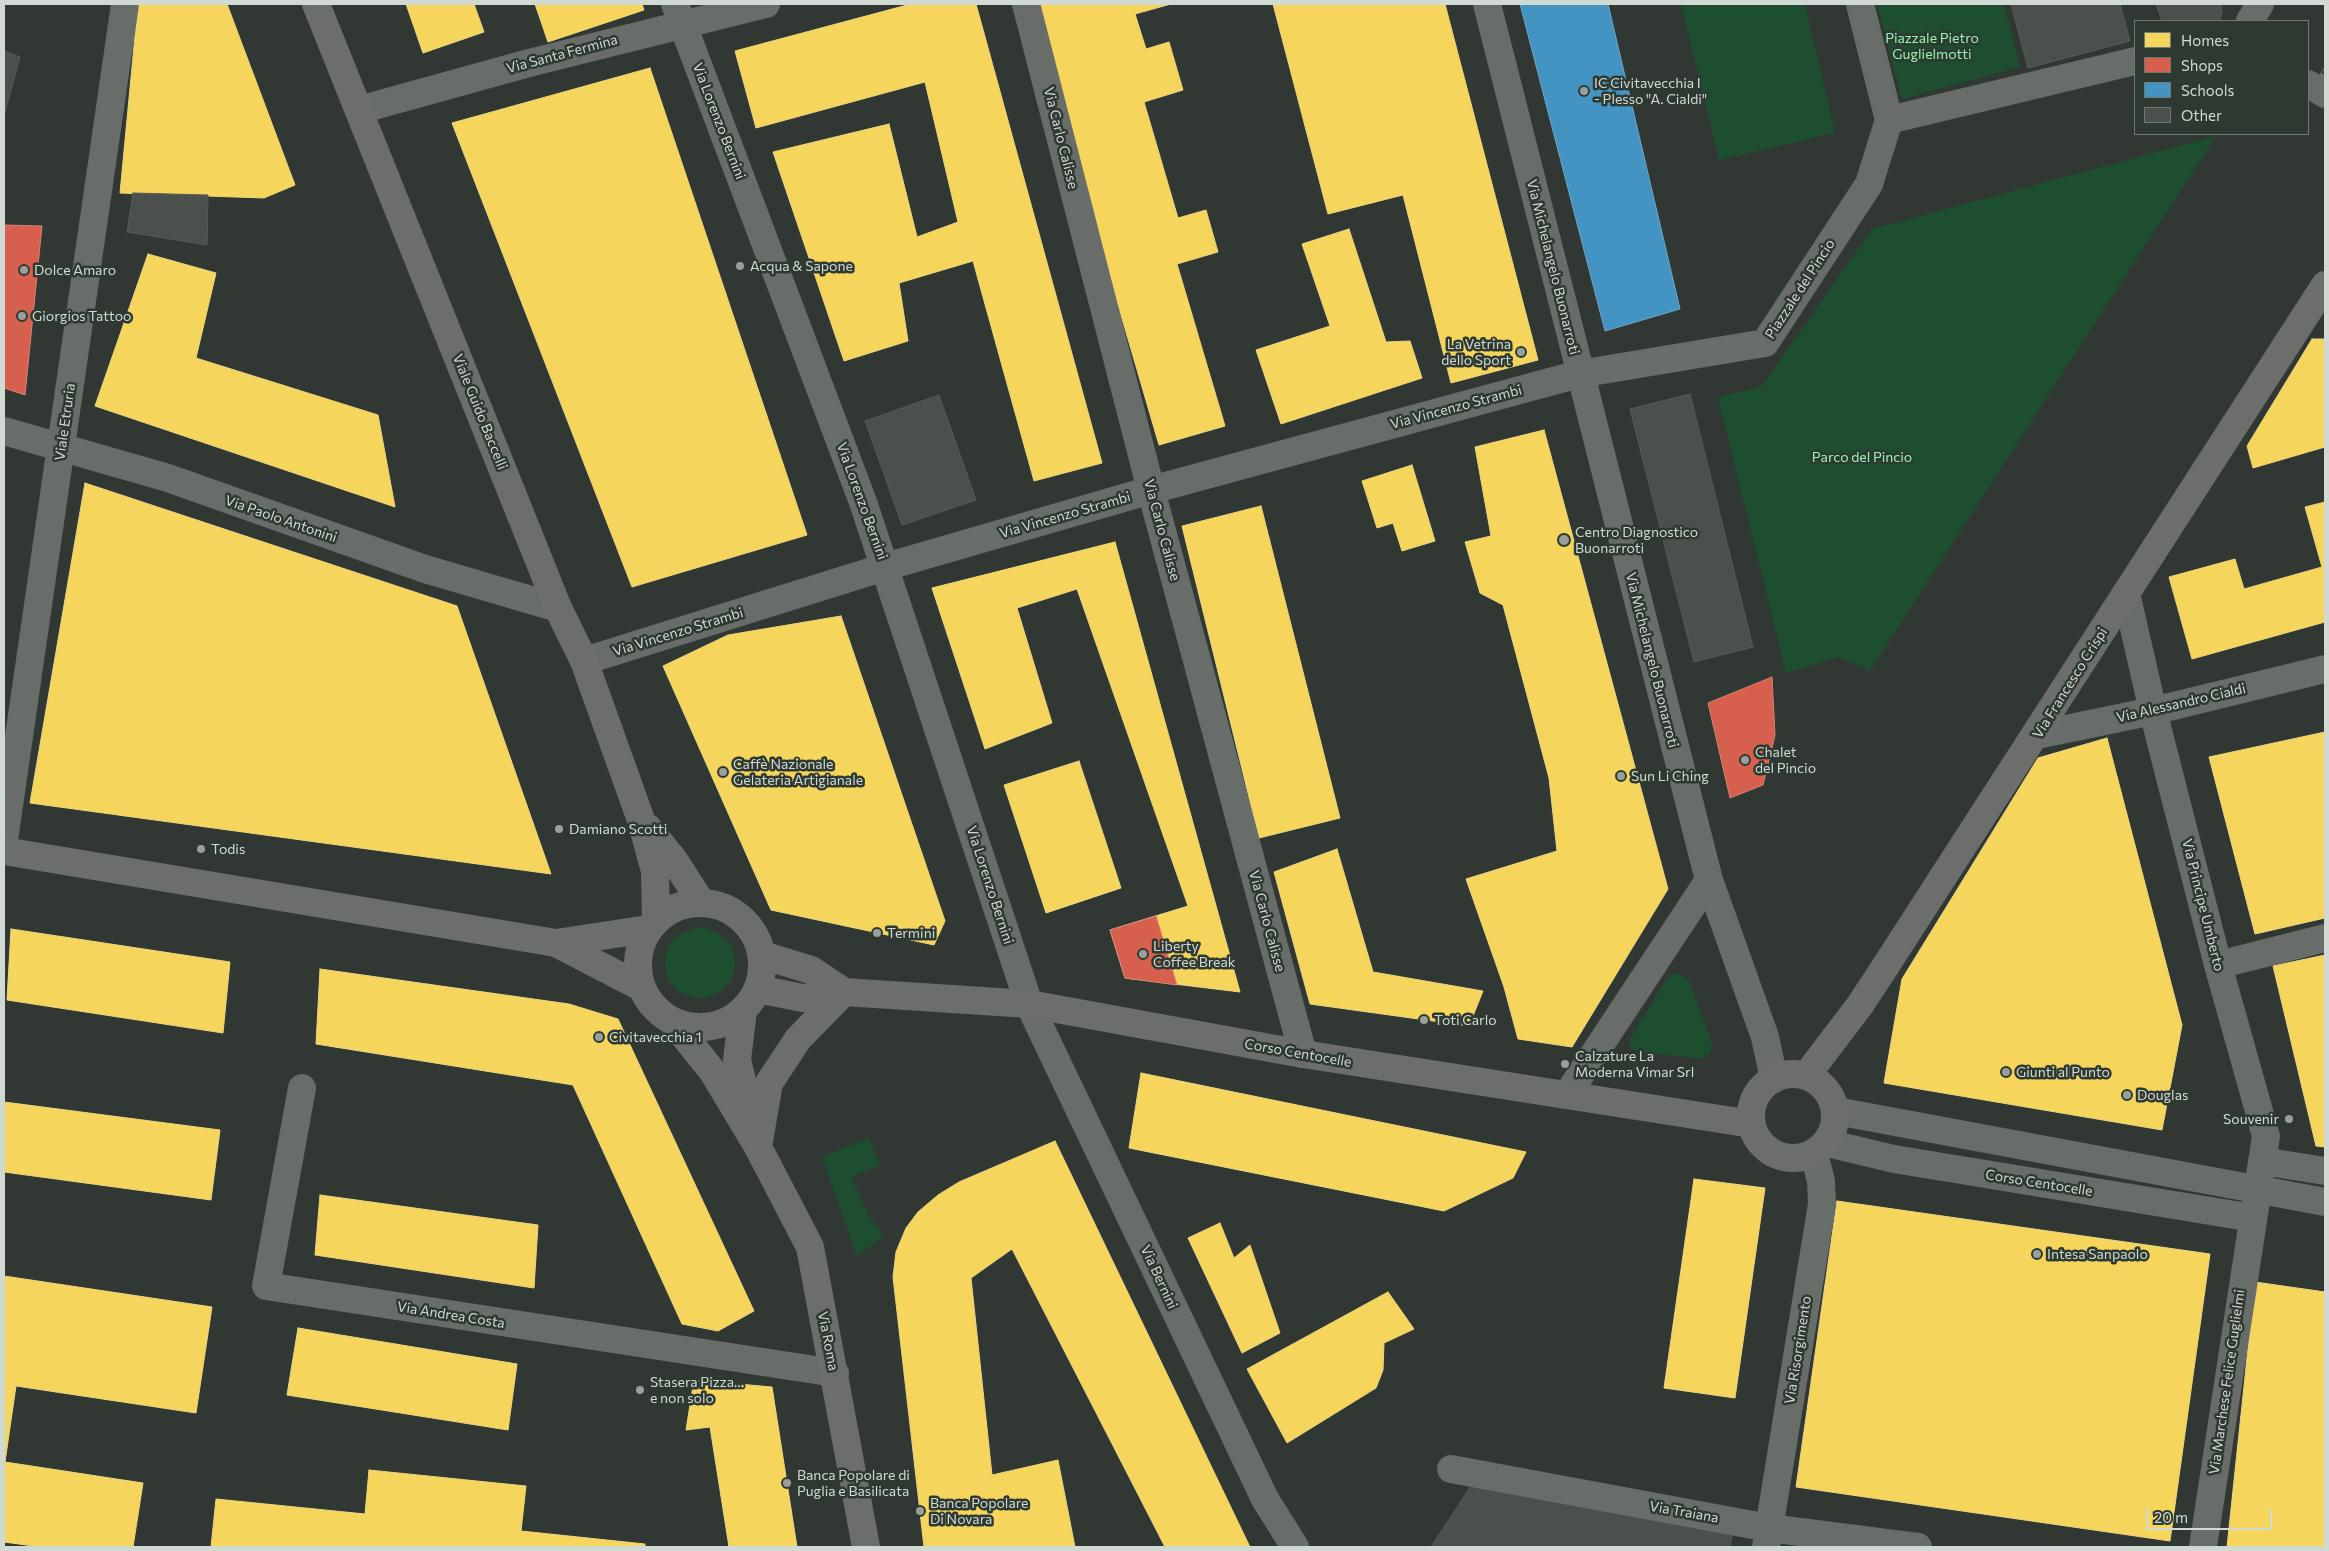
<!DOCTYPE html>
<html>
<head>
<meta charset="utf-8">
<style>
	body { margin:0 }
	#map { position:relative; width:2329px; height:1551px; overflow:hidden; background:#313732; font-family:Commissioner,sans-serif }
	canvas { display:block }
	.frame { position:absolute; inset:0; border:5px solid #d1d9d3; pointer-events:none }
	.legend { position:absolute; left:2134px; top:20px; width:175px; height:115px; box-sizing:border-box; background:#2e3a31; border:1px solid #6f7a72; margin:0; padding:6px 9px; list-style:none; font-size:15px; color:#d1d9d3 }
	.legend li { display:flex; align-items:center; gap:10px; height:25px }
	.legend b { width:25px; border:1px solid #6f7a72 }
	.scale { position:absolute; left:2146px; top:1508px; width:126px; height:22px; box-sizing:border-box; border:2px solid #d1d9d3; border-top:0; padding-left:6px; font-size:15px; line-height:18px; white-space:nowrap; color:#d1d9d3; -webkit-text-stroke:4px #2e3a31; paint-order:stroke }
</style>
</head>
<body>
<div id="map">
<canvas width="2329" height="1551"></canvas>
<div class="frame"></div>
<ul class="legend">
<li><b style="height:14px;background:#f6d55c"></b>Homes</li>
<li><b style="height:14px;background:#d6604d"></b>Shops</li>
<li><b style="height:14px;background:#4393c3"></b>Schools</li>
<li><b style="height:14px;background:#4c504d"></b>Other</li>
</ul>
<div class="scale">20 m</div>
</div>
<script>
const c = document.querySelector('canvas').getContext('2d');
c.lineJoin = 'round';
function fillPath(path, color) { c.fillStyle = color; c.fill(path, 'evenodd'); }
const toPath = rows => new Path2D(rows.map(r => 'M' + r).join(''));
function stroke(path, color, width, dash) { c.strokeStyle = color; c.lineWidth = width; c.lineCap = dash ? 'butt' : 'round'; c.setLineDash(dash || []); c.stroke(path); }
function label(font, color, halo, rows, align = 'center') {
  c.font = font + ' Commissioner,sans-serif'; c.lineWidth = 5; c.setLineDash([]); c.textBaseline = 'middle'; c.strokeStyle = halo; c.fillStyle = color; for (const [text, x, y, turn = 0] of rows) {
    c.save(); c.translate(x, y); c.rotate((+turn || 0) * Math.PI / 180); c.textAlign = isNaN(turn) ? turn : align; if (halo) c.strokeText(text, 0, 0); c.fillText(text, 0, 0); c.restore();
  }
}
fillPath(toPath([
	[1681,4,1805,4,1835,133,1719,160],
	[1877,4,2004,4,2020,67,1902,99],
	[2216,136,1870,671,1839,657,1786,673,1718,398,1762,386,1872,229],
	'665 963a35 35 0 1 1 70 0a35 35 0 1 1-70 0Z',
	[1673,973,1680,974,1689,981,1711,1040,1712,1047,1705,1059,1638,1052,1632,1049,1629,1044,1630,1039,1667,979],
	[869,1138,880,1165,851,1177,869,1216,883,1236,857,1257,822,1157]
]), '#1d4e2f');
const homes = toPath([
	[138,4,227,4,295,185,264,198,120,193,138,4],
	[406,4,474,4,484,32,423,53,406,4],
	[535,4,642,4,644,10,548,42,535,4],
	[911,4,976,4,1102,463,1034,481,973,261,958,222,925,82,756,128,735,51,911,4],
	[1030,4,1171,4,1135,14,1146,49,1169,42,1183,90,1144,102,1178,218,1206,210,1218,252,1177,264,1225,426,1159,445,1030,4],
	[1273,4,1445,4,1538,360,1451,383,1403,195,1328,214,1273,4],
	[650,68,807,535,632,587,452,123,650,68],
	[889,124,917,237,958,222,973,261,899,283,908,341,844,361,773,152,889,124],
	[1349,229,1386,342,1410,341,1422,378,1281,424,1256,350,1330,326,1302,244,1349,229],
	[148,254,216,273,196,358,378,415,395,507,95,406,148,254],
	[2312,339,2325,339,2325,447,2253,468,2247,446,2312,339],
	[1544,430,1668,889,1572,1047,1518,1039,1504,987,1466,879,1557,851,1549,778,1503,605,1480,593,1465,542,1491,536,1475,447,1544,430],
	[1412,465,1435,541,1402,551,1393,523,1377,528,1362,481,1412,465],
	[85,483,457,606,551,874,30,803,85,483],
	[2325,502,2325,622,2192,659,2169,577,2235,559,2244,589,2322,567,2305,507,2325,502],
	[1261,506,1340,818,1259,838,1182,526,1261,506],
	[1115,542,1240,992,1125,978,1110,930,1188,906,1077,589,1017,608,1052,723,985,749,932,588,1115,542],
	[841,616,945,921,934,945,771,910,663,666,728,635,841,616],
	[2325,732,2325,918,2255,934,2209,757,2325,732],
	[2107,738,2182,1025,2162,1130,1884,1083,1902,979,2038,758,2107,738],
	[1079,761,1121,888,1046,913,1004,785,1079,761],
	[1337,849,1373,972,1483,991,1469,1026,1310,1004,1274,872,1337,849],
	[11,929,230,962,223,1033,7,1000,11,929],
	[2325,955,2325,1147,2316,1146,2273,966,2325,955],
	[320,969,569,1004,618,1019,754,1311,718,1331,682,1324,573,1085,316,1044,320,969],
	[1141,1073,1526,1152,1513,1178,1444,1211,1129,1148,1141,1073],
	[4,1102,220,1130,211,1200,4,1172,4,1102],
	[1055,1141,1250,1547,1165,1547,1012,1249,971,1278,992,1475,1058,1460,1075,1547,924,1547,893,1277,896,1252,906,1228,918,1212,938,1195,959,1182,1055,1141],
	[1694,1179,1765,1188,1735,1398,1664,1388,1694,1179],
	[320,1195,538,1225,534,1288,315,1255,320,1195],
	[1837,1201,2210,1254,2170,1541,1796,1487,1837,1201],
	[1220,1223,1234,1258,1250,1245,1280,1333,1242,1353,1188,1238,1220,1223],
	[4,1276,212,1307,196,1413,16,1386,5,1462,143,1483,133,1547,41,1547,4,1542,4,1276],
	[2255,1282,2325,1292,2325,1547,2227,1547,2255,1282],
	[1388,1292,1414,1329,1384,1343,1383,1370,1376,1388,1287,1443,1247,1369,1388,1292],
	[298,1328,517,1364,508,1430,287,1395,298,1328],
	[694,1380,772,1387,797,1547,729,1547,710,1427,686,1430,694,1380],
	[369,1470,526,1486,521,1531,645,1544,645,1547,211,1547,216,1499,365,1514,369,1470]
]);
fillPath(homes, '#f6d55c');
stroke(homes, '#ebd680', 1);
const shops = toPath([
	[4,225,42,226,25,395,4,388,4,225],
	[1772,677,1775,735,1763,785,1730,798,1708,703,1772,677],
	[1156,916,1177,985,1125,978,1110,930,1156,916]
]);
fillPath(shops, '#d6604d');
stroke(shops, '#d48475', 1);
const schools = toPath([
	[1520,4,1608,4,1680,309,1605,331,1520,4]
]);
fillPath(schools, '#4393c3');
stroke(schools, '#6ea8c8', 1);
const building = toPath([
	[2011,4,2120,4,2130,41,2028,68,2011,4],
	[2156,4,2221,4,2222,14,2219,21,2162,21,2156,4],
	[4,51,20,57,4,116,4,51],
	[133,193,208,195,207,245,127,232,133,193],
	[1690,394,1753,647,1694,662,1630,409,1690,394],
	[939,395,976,500,902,525,865,421,939,395],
	[1473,1483,1732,1535,1730,1547,1431,1547,1473,1483]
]);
fillPath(building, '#4c504d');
stroke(building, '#565b57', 1);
stroke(toPath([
	[675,4,863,502,1029,1004,1265,1499,1295,1547],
	[1026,4,1151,490,1303,1054],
	[1487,4,1709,880,1765,1037,1774,1079],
	[1860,4,1889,120,2135,61],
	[2250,21,2260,4],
	[2308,84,2325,94],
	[359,110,529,63,766,4],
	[4,431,168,478,425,569,558,608],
	[2126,593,2153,711,2218,965,2266,1136,2203,1547],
	[584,661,885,567,1151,490,1579,374,1765,343,1869,184,1889,120],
	[2037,735,2153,711,2325,669],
	[4,840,125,4],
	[2218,965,2325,938],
	[302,1088,266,1286,835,1373],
	[1567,1095,1709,880],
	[1836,1111,2325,1202],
	[1827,1143,1894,1159,2253,1218],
	[2262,1161,2325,1171],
	[1451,1469,1769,1528,1918,1547],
	[1766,1547,1822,1204,1821,1181,1814,1154]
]), '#696d6a', 28);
stroke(toPath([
	[316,4,558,608,584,661,641,820,655,871,656,920],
	[648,828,674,860,701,902],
	[4,851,556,943,648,929],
	'638 965a62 62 0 1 1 124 0a62 62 0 1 1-124 0Z',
	[556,943,641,987],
	[762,955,811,970,844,992],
	[757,989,803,998,844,992,1029,1004,1303,1054,1752,1124],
	[743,1010,737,1060,752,1121],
	[673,1022,713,1072,758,1147,810,1247,866,1547],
	'1751 1116a42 42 0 1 1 84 0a42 42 0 1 1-84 0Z',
	[1806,1076,1860,1005,1883,970,2325,285],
	[758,1147,769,1083,798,1039,844,992]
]), '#6b6e6b', 28);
const rail = toPath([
	[2323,74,2325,71]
]);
stroke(rail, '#6d716e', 5.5);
stroke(rail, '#2e3a31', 4, [11]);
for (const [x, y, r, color] of [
	[1584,91,5,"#99a09b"],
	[740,266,5,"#99a09b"],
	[24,270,5,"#99a09b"],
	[22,316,5,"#99a09b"],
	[1521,352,5,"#99a09b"],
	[1564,540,6,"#99a09b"],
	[1745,760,5,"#99a09b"],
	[723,772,5,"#99a09b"],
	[1621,776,5,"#99a09b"],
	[559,829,5,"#99a09b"],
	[201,849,5,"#99a09b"],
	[877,933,5,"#99a09b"],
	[1143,954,5,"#99a09b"],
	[1424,1020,5,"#99a09b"],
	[599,1037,5,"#99a09b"],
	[1565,1064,5,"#99a09b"],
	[2006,1072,5,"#99a09b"],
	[2127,1095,5,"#99a09b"],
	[2289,1119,5,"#99a09b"],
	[2037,1254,5,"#99a09b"],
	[640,1390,5,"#99a09b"],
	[787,1483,5,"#99a09b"],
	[920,1511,5,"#99a09b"]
]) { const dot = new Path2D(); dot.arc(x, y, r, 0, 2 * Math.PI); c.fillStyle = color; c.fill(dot); stroke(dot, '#2e3a31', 2); }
label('14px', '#94f4b0', '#2e3a31', [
	["Piazzale Pietro",1932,38],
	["Guglielmotti",1932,54],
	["Parco del Pincio",1862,457]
]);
label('14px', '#d1d9d3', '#2e3a31', [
	["Via Santa Fermina",562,54,-15],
	["Via Lorenzo Bernini",719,121,69],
	["Via Carlo Calisse",1061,138,76],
	["Via Michelangelo Buonarroti",1553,267,76],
	["Piazzale del Pincio",1800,289,-57],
	["Via Vincenzo Strambi",1456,407,-15],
	["Viale Guido Baccelli",480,412,68],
	["Viale Etruria",65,422,-82],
	["Via Lorenzo Bernini",862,501,70],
	["Via Vincenzo Strambi",1065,515,-16],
	["Via Paolo Antonini",281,519,19],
	["Via Carlo Calisse",1162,530,75],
	["Via Vincenzo Strambi",678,632,-17],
	["Via Michelangelo Buonarroti",1652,660,76],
	["Via Francesco Crispi",2070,683,-58],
	["Via Alessandro Cialdi",2181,703,-13],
	["Via Lorenzo Bernini",990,885,72],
	["Via Principe Umberto",2203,905,76],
	["Via Carlo Calisse",1267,921,75],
	["Corso Centocelle",1298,1053,10],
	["Corso Centocelle",2039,1183,9],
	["Via Bernini",1159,1277,65],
	["Via Andrea Costa",451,1315,9],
	["Via Roma",828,1341,79],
	["Via Risorgimento",1798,1350,-81],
	["Via Marchese Felice Guglielmi",2227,1382,-82],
	["Via Traiana",1684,1512,10]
]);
label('14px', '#d1d9d3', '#2e3a31', [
	["IC Civitavecchia I",1594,83],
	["- Plesso \"A. Cialdi\"",1594,99],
	["Acqua & Sapone",750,266],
	["Dolce Amaro",34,270],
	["Giorgios Tattoo",32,316],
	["La Vetrina",1511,344,"right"],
	["dello Sport",1511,360,"right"],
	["Centro Diagnostico",1575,532],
	["Buonarroti",1575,548],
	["Chalet",1755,752],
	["del Pincio",1755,768],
	["Caffè Nazionale",733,764],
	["Gelateria Artigianale",733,780],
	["Sun Li Ching",1631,776],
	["Damiano Scotti",569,829],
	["Todis",211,849],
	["Termini",887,933],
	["Liberty",1153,946],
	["Coffee Break",1153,962],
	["Toti Carlo",1434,1020],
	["Civitavecchia 1",609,1037],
	["Calzature La",1575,1056],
	["Moderna Vimar Srl",1575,1072],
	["Giunti al Punto",2016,1072],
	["Douglas",2137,1095],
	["Souvenir",2279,1119,"right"],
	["Intesa Sanpaolo",2047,1254],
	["Stasera Pizza...",650,1382],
	["e non solo",650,1398],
	["Banca Popolare di",797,1475],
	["Puglia e Basilicata",797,1491],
	["Banca Popolare",930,1503],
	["Di Novara",930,1519]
], 'left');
</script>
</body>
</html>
